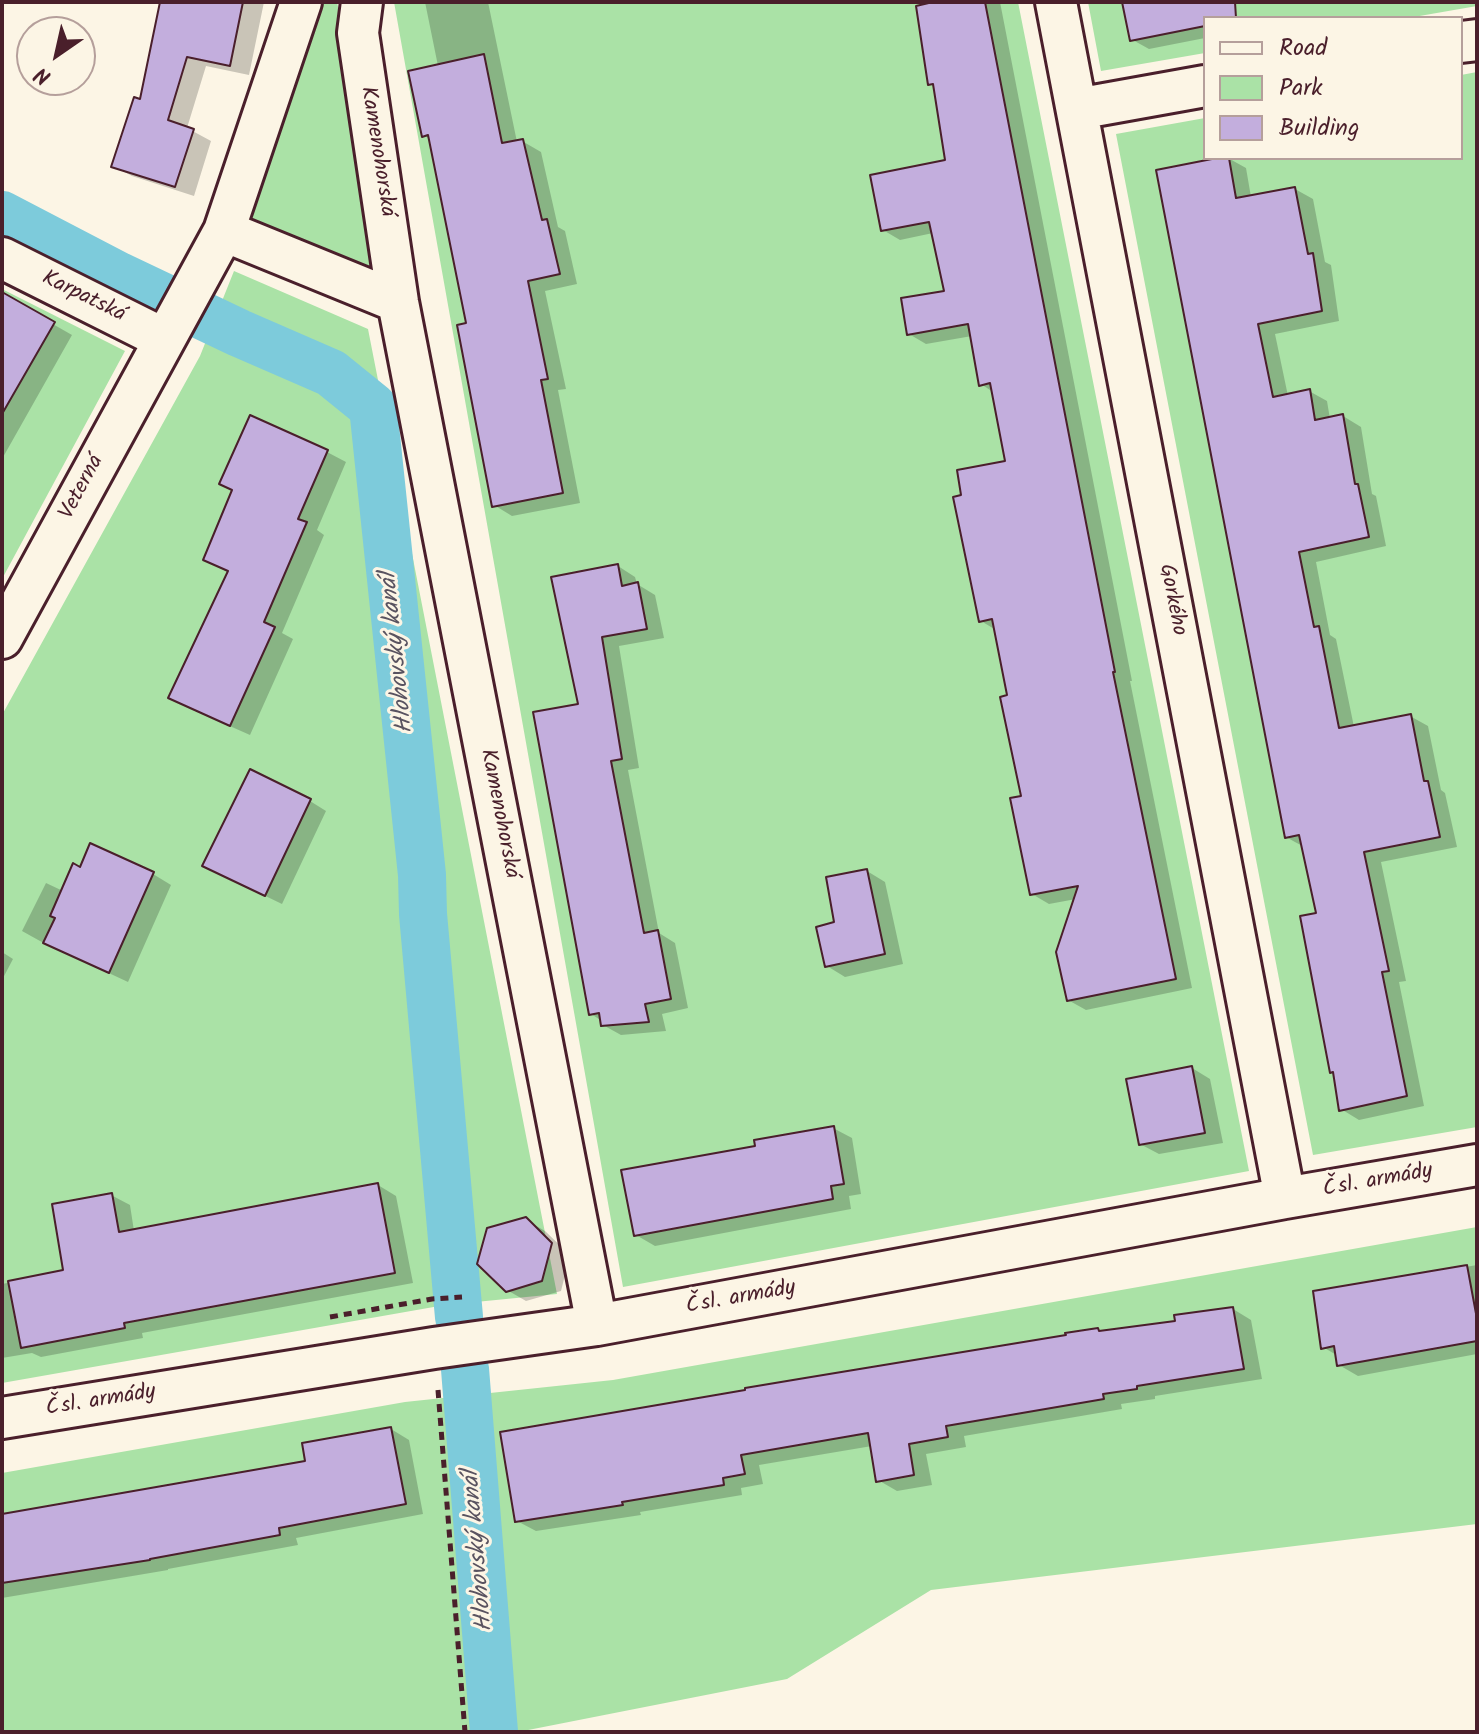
<!DOCTYPE html>
<html>
<head>
<meta charset="utf-8">
<style>
	body { margin:0 }
	#map { position:relative; width:1479px; height:1734px; overflow:hidden; background:#fcf5e5; font-family:Kalam,sans-serif }
	canvas { display:block }
	.frame { position:absolute; inset:0; border:4px solid #4a1f2b; pointer-events:none }
	.legend { position:absolute; left:1203px; top:16px; width:260px; height:144px; box-sizing:border-box; background:#fcf5e5; border:2px solid #b59f9b; margin:0; padding:10px 14px; list-style:none; font-size:24px; color:#4a1f2b }
	.legend li { display:flex; align-items:center; gap:16px; height:40px }
	.legend b { width:40px; border:2px solid #b59f9b }
	.north { position:absolute; left:16px; top:16px; width:80px; height:80px; box-sizing:border-box; background:#fcf5e5; border:2px solid #b59f9b; border-radius:50%; rotate:214deg; font-size:22px; font-weight:700; line-height:32px; text-align:center; color:#4a1f2b }
	.north::after { content:''; display:block; margin:auto; width:28px; height:36px; background:#4a1f2b; clip-path:polygon(50% 0,100% 100%,50% 72%,0 100%) }
</style>
</head>
<body>
<div id="map">
<canvas width="1479" height="1734"></canvas>
<div class="frame"></div>
<ul class="legend">
<li><b style="height:10px;background:#fcf5e5"></b>Road</li>
<li><b style="height:22px;background:#aae2a6"></b>Park</li>
<li><b style="height:22px;background:#c3aedd"></b>Building</li>
</ul>
<div class="north">N</div>
</div>
<script>
const c = document.querySelector('canvas').getContext('2d');
c.lineJoin = 'round';
function fillPath(path, color) { c.fillStyle = color; c.fill(path, 'evenodd'); }
const toPath = rows => new Path2D(rows.map(r => 'M' + r).join(''));
function stroke(path, color, width, dash) { c.strokeStyle = color; c.lineWidth = width; c.lineCap = dash ? 'butt' : 'round'; c.setLineDash(dash || []); c.stroke(path); }
function label(font, color, halo, rows, align = 'center') {
  c.font = font + ' Kalam,sans-serif'; c.lineWidth = 6; c.setLineDash([]); c.textBaseline = 'middle'; c.strokeStyle = halo; c.fillStyle = color; for (const [text, x, y, turn = 0] of rows) {
    c.save(); c.translate(x, y); c.rotate((+turn || 0) * Math.PI / 180); c.textAlign = isNaN(turn) ? turn : align; if (halo) c.strokeText(text, 0, 0); c.fillText(text, 0, 0); c.restore();
  }
}
fillPath(toPath([
	[301,2,337,2,398,302,224,231],
	[394,2,1018,2,1249,1171,623,1287],
	[1088,2,1477,2,1477,6,1408,18,1205,18,1205,53,1101,71],
	[1477,72,1477,1127,1313,1155,1116,134,1205,118,1205,158,1461,158,1461,75],
	[234,271,368,329,557,1294,445,1305,2,1383,2,715,200,356],
	[2,289,125,351,2,579],
	[1477,1227,1477,1524,931,1590,787,1679,518,1732,2,1732,2,1473,405,1402,613,1380]
]), '#aae2a6');
fillPath(toPath([
	[161,2,264,2,249,75,206,66,187,128,211,141,194,196,132,176,113,166,141,102],
	[425,2,488,2,517,142,522,141,541,152,558,227,565,231,577,284,545,291,566,389,558,390,580,503,512,516,494,505,469,324,431,140,424,135,438,66],
	[920,2,1000,2,1132,681,1130,681,1192,988,1086,1010,1068,1000,1076,899,1049,904,1032,894,1023,798,1010,697,996,630,981,621,964,497,1008,462,993,392,981,384,972,336,926,344,909,334,946,293,933,233,900,240,883,230,947,161,935,87,929,83],
	[1124,2,1205,2,1208,18,1205,18,1205,38,1149,49,1131,39],
	[1228,158,1246,168,1251,197,1295,189,1313,199,1325,262,1331,265,1339,321,1275,334,1288,396,1309,391,1327,401,1330,419,1343,416,1361,427,1372,494,1376,496,1386,546,1316,562,1330,635,1336,639,1354,727,1410,716,1428,726,1441,790,1445,793,1457,847,1381,862,1406,981,1399,982,1424,1106,1359,1120,1341,1109,1335,1073,1332,1071,1318,915,1304,847,1286,837],
	[2,295,72,335,2,459],
	[327,452,346,462,317,530,324,535,282,633,293,639,250,735,189,708,229,573,205,560,234,490],
	[618,566,635,577,637,584,655,595,664,638,619,646,639,768,628,770,659,933,675,943,688,1008,662,1014,666,1031,621,1035,603,1025,602,1021,591,1014,580,705],
	[310,801,326,811,282,904,222,875],
	[82,869,153,874,171,885,128,982,40,941,22,931,46,883,63,891],
	[867,871,885,882,903,964,845,977,827,966,837,923],
	[2,952,13,959,2,980],
	[1192,1068,1210,1079,1223,1143,1159,1154,1140,1144],
	[833,1128,852,1138,861,1194,849,1196,851,1209,655,1246,636,1235,758,1147],
	[378,1185,396,1196,413,1283,142,1333,143,1338,41,1357,32,1353,2,1358,2,1284,65,1272,111,1195,130,1205,134,1231],
	[526,1220,545,1231,570,1255,561,1291,526,1301,507,1290],
	[1477,1265,1477,1354,1358,1376,1339,1365,1338,1356,1323,1347,1315,1293],
	[1233,1309,1251,1320,1262,1379,1155,1396,1155,1399,1121,1404,1122,1409,964,1436,966,1447,926,1454,932,1485,897,1491,878,1480,872,1446,759,1465,763,1484,741,1488,742,1495,640,1512,641,1515,536,1531,517,1521,1098,1330,1103,1333,1177,1323],
	[391,1429,409,1440,423,1514,296,1538,298,1545,168,1569,168,1570,2,1598,2,1514,7,1515,307,1463]
]), '#0003');
stroke(toPath([
	[2,215,119,276,239,333,331,373,373,407,422,875,423,914,459,1317],
	[465,1369,494,1732]
]), '#7dcbdb', 48);
const building = toPath([
	[160,2,243,2,230,66,187,57,168,120,194,129,175,187,111,167,134,97,140,99,160,2],
	[933,2,985,2,1115,672,1113,672,1176,979,1067,1001,1056,952,1078,886,1030,895,1010,798,1021,796,1000,697,1007,695,992,619,979,622,953,497,961,495,957,470,1005,461,990,383,979,386,968,324,907,335,901,298,944,291,929,222,881,231,870,175,945,160,933,84,928,85,916,6,933,2],
	[1122,2,1235,2,1236,18,1205,18,1205,26,1130,41,1122,2],
	[484,54,502,143,523,139,542,220,547,219,560,274,528,281,548,379,541,380,563,493,492,507,457,325,466,323,428,135,422,137,408,71,484,54],
	[1217,158,1229,158,1236,198,1295,187,1308,254,1313,253,1322,311,1258,324,1273,397,1310,389,1315,420,1343,414,1355,484,1358,484,1369,537,1299,552,1314,627,1319,626,1339,728,1411,714,1424,781,1428,781,1440,837,1364,852,1389,971,1382,972,1407,1096,1339,1111,1333,1072,1330,1073,1300,916,1316,913,1299,835,1285,838,1156,170,1217,158],
	[2,292,55,322,2,414,2,292],
	[250,415,328,450,298,519,307,522,264,622,275,627,230,726,168,698,228,571,203,560,232,490,219,484,250,415],
	[618,564,622,586,638,582,647,629,602,637,622,759,611,761,644,933,658,930,671,999,645,1004,649,1022,601,1026,599,1013,589,1015,533,712,578,704,551,577,618,564],
	[250,769,311,799,265,896,202,866,250,769],
	[90,843,154,872,109,973,43,943,55,918,50,916,73,863,80,867,90,843],
	[867,869,885,954,825,967,816,927,834,922,826,877,867,869],
	[1192,1066,1205,1133,1139,1145,1126,1079,1192,1066],
	[834,1126,844,1184,831,1186,833,1199,634,1236,621,1170,755,1146,754,1140,834,1126],
	[378,1183,395,1273,124,1323,125,1328,21,1348,8,1281,63,1270,52,1204,112,1193,119,1232,378,1183],
	[526,1217,552,1243,542,1281,506,1292,477,1264,487,1228,526,1217],
	[1467,1265,1477,1319,1477,1341,1337,1366,1334,1346,1321,1349,1313,1291,1467,1265],
	[1233,1307,1244,1369,1137,1386,1137,1389,1103,1394,1104,1399,946,1426,948,1437,909,1444,914,1475,876,1482,868,1433,741,1455,745,1474,723,1478,724,1485,622,1502,623,1505,515,1522,500,1432,745,1390,745,1388,805,1378,1066,1335,1065,1333,1098,1328,1099,1331,1175,1321,1174,1315,1233,1307],
	[391,1427,406,1504,279,1528,280,1535,150,1559,150,1560,2,1583,2,1514,305,1461,302,1443,391,1427]
]);
fillPath(building, '#c3aedd');
stroke(building, '#4a1f2b', 2);
const minor = toPath([
	[362,2,358,33,398,302,597,1325],
	[1056,2,1285,1198],
	[1461,42,1477,40],
	[1077,109,1205,86],
	[224,231,398,302],
	[2,258,164,339],
	[2,638,224,231,301,2],
	[2,1418,434,1348,597,1325,1285,1198,1477,1165]
]);
stroke(minor, '#4a1f2b', 46);
stroke(toPath([
	[330,1317,432,1299,462,1297],
	[438,1390,465,1732]
]), '#4a1f2b', 5, [8, 6]);
stroke(minor, '#fcf5e5', 40);
label('22px', '#4a1f2b', '#fcf5e5', [
	["Kamenohorská",376,152,81],
	["Karpatská",83,298,26],
	["Veterná",83,488,-62],
	["Gorkého",1171,600,79],
	["Kamenohorská",498,814,79],
	["Čsl. armády",1378,1182,-10],
	["Čsl. armády",741,1299,-10],
	["Čsl. armády",101,1402,-9]
]);
label('italic 24px', '#595360', '#fcf5e5', [
	["Hlohovský kanál",399,653,-96],
	["Hlohovský kanál",480,1551,-95]
]);
</script>
</body>
</html>
